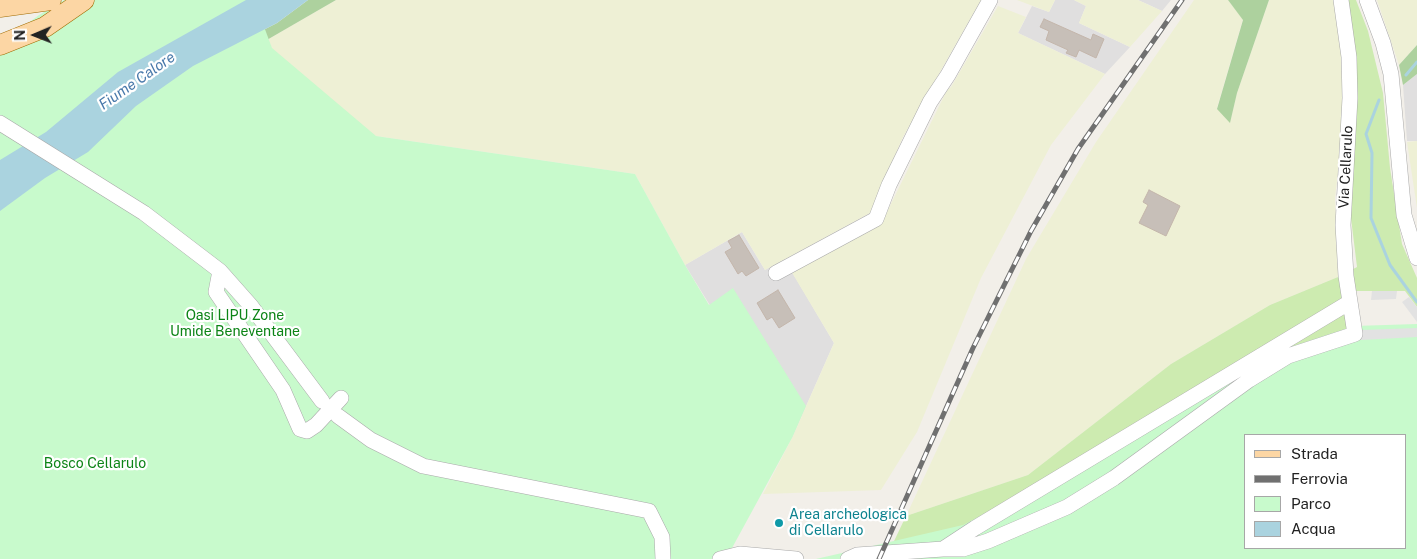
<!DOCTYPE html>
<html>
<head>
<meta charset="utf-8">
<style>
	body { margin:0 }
	#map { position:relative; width:1417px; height:559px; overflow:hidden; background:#f2efe9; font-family:"Public Sans",sans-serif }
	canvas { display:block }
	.legend { position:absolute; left:1244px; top:434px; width:162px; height:115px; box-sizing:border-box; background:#fff; border:1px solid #a7a7a7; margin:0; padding:6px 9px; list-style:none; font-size:15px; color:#222 }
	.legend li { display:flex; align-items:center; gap:10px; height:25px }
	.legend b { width:25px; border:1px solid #a7a7a7 }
	.north { position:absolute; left:10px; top:10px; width:50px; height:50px; -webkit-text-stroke:4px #fff; paint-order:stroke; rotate:269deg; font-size:14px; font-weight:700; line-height:20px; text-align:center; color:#222 }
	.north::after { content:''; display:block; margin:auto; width:18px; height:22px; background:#222; clip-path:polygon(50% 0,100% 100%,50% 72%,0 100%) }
</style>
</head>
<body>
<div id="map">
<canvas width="1417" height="559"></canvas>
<ul class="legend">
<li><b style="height:6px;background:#fcd6a4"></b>Strada</li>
<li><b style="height:6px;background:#707070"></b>Ferrovia</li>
<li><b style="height:14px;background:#c8facc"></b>Parco</li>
<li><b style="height:14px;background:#aad3df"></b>Acqua</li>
</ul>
<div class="north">N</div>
</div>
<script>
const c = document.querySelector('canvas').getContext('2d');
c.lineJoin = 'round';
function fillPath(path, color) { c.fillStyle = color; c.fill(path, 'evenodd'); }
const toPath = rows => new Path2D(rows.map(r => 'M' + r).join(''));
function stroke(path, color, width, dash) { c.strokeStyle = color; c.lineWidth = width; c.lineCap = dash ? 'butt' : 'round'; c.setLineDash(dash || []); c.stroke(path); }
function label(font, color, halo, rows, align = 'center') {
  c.font = font + ' "Public Sans",sans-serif'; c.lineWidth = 4.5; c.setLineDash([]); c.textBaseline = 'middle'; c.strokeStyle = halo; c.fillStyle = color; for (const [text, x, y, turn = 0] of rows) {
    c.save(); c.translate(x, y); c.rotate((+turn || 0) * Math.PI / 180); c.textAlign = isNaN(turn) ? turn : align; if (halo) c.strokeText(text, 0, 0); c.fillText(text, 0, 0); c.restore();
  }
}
fillPath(toPath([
	[1055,0,1074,0,1086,6,1079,23,1130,47,1105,74,1018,33,1032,6,1049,12],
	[1138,0,1171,0,1162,11],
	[1417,74,1417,141,1407,141,1403,85],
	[742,232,765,270,784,258,834,343,792,438,685,265]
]), '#e0dfdf');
fillPath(toPath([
	[336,0,981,0,903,137,870,213,765,270,742,232,685,265,635,174,376,136,189,85],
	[1017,0,1055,0,1049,12],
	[1074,0,1138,0,1162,11,1130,47,1079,23,1086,6],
	[1194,0,1228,0,1243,19,1217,108,1230,122,1237,93,1269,0,1335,0,1341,46,1343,129,1335,198,1338,277,1270,305,1171,364,1028,475,906,516,1026,259,1096,142],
	[1377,0,1417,0,1417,45,1399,65],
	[998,6,1026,17,1018,33,1105,74,1051,145,981,278,917,432,881,490,763,494,792,438,834,343,791,271,882,222,947,90,951,87],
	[1417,141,1417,208,1407,142]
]), '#eef0d5');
fillPath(toPath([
	[1345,0,1356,0,1368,31,1383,93,1390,168,1402,244,1417,278,1417,307,1405,291,1346,291,1351,340,1177,443,886,558,906,516,1028,475,1171,364,1270,305,1338,277,1357,267,1349,202]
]), '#cdebb0');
fillPath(toPath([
	[308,0,336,0,189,85,193,66,277,23],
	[1228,0,1269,0,1237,93,1230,123,1217,109,1243,20],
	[1417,45,1417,74,1403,85,1399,65]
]), '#add19e');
fillPath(toPath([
	[64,0,299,0,263,24,272,48,376,136,635,174,685,265,709,305,733,288,806,406,792,438,726,559,0,559,0,44,39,15],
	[1417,324,1417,559,816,559,963,525,1044,482,1278,351,1354,326],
	[1246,435,1406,435,1406,548,1246,548]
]), '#c8facc');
fillPath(toPath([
	[1372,291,1397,291,1396,299,1371,300],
	[1409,297,1417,307,1417,322,1402,302],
	[1417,328,1417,337,1361,340,1361,330]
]), '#e2e2e2');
fillPath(toPath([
	[246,0,308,0,277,23,193,66,136,106,88,152,45,178,0,211,0,160,46,132,118,72]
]), '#aad3df');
stroke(toPath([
	[1406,75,1417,62],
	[1379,100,1366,134,1372,153,1371,218,1390,265,1417,302]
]), '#aad3df', 3);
const building = toPath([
	[1044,19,1091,40,1093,34,1104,39,1096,58,1079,50,1076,57,1066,53,1068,50,1046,40,1049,31,1040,27,1044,19],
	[1149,190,1180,206,1166,236,1139,223,1148,205,1143,202,1149,190],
	[739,235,759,268,746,276,742,271,738,274,725,252,732,248,728,241,739,235],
	[778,290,795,318,779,328,772,317,767,320,757,303,778,290]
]);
fillPath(building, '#c7bfb8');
stroke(building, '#c4b6ab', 1);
const minor = toPath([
	[1367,0,1383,43,1391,74,1404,215,1417,258],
	[0,123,144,213,220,271,251,306,322,401],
	[220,271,216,292,283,390,300,429,307,431,316,425,341,398],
	[776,273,876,219,889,185,930,102,948,75,990,0],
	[338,416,371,440,423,466,649,511,662,537,663,559],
	[943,549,963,549,988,541,1067,507,1114,478,1249,380,1288,356,1355,334,1346,276,1343,225,1350,98,1349,57,1341,0],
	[720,559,740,554,796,559],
	[848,559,857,555,943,549,975,528,1350,302]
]);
const major = toPath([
	[0,7,51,0],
	[0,45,45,27,84,0]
]);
stroke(minor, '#a9a9a9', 16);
stroke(major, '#a06b00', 21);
stroke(minor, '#fff', 15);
stroke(major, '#fcd6a4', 20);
const rail = toPath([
	[879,559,973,348,1031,231,1078,149,1182,0]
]);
stroke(rail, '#707070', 5);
stroke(rail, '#fff', 3, [9]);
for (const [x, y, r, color] of [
	[779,523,5,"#0f9aa8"]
]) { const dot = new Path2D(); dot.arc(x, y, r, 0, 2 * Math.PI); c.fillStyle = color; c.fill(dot); stroke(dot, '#fff', 2); }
label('14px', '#222', '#fff', [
	["Via Cellarulo",1346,167,-87]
]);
label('14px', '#0c8416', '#fff', [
	["Oasi LIPU Zone",235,316],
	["Umide Beneventane",235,332],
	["Bosco Cellarulo",95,464]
]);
label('14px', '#0d838f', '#fff', [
	["Area archeologica",789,515],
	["di Cellarulo",789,531]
], 'left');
label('italic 15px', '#4a7aab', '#fff', [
	["Fiume Calore",137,81,-35]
]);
</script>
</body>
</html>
